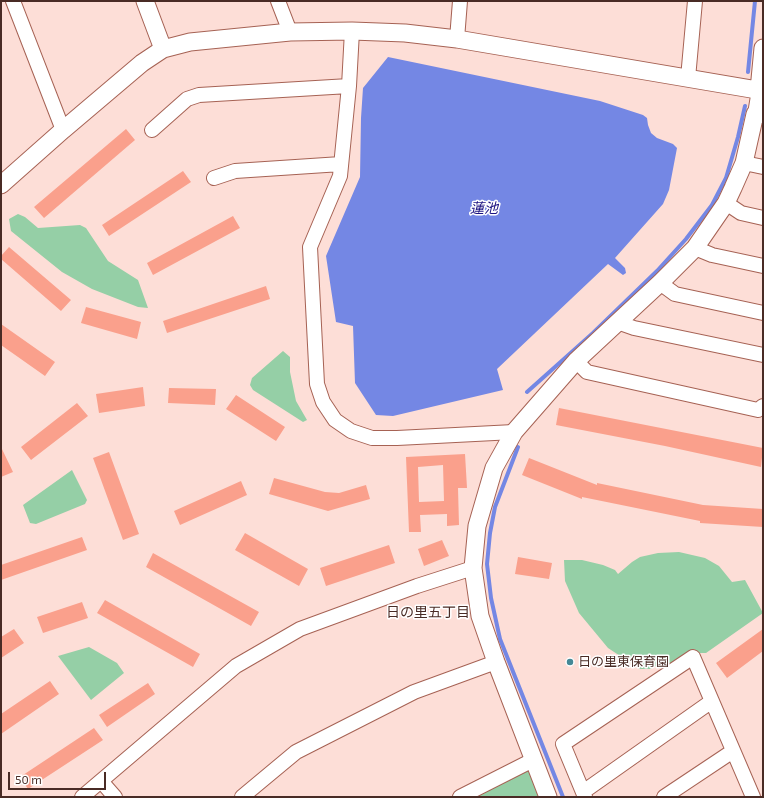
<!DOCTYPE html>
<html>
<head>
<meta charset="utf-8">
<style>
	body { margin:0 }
	#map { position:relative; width:764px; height:798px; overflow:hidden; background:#fdded7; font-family:"Exo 2",sans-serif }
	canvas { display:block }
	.frame { position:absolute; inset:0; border:2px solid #492b25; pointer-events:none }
	.scale { position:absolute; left:8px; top:772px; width:98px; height:18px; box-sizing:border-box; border:2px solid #492b25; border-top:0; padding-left:5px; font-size:12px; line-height:14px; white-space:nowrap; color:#492b25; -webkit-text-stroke:3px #fff; paint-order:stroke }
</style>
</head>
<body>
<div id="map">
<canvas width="764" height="798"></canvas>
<div class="frame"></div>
<div class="scale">50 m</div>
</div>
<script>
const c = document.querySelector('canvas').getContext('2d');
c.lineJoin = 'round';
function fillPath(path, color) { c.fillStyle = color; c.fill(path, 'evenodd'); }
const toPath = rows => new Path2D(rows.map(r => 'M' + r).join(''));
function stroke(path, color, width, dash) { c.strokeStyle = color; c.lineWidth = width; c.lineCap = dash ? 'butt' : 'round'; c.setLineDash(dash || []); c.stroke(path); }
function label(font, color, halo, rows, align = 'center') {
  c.font = font + ' "Exo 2","Noto Sans JP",sans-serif'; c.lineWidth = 3; c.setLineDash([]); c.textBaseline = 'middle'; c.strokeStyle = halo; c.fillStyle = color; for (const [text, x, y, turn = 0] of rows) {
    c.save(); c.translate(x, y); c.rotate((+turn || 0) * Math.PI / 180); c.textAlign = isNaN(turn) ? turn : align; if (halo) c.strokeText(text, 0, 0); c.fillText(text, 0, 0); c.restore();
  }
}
fillPath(toPath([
	[18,214,25,217,38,228,80,225,86,228,108,261,138,280,148,308,138,307,92,289,62,272,11,231,9,219],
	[283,351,290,357,290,372,296,401,307,420,303,422,253,390,250,385,252,378],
	[72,470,87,500,85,504,36,524,30,523,23,505],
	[679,552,705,558,719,566,732,582,745,580,763,613,706,653,700,653,694,649,664,669,660,664,650,669,640,669,608,648,579,613,565,581,564,560,582,560,603,565,615,570,618,574,632,562,640,557,658,553],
	[89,647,117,663,124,673,91,700,58,656],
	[523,770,530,771,541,797,472,797]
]), '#95cfa6');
fillPath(toPath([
	[388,57,600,101,643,115,647,118,648,125,651,133,657,138,673,144,677,148,669,190,663,204,615,258,625,268,626,273,623,275,608,264,497,369,503,390,393,416,376,415,355,383,353,326,336,322,326,256,360,177,361,118,363,88]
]), '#7487e4');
stroke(toPath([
	[748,72,755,1],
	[527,392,593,333,657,271,686,239,712,205,726,178,738,137,745,106],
	[518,447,495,507,490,533,487,564,491,598,500,639,563,797]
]), '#7487e4', 4);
fillPath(toPath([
	[126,129,135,140,44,218,34,207],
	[183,171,191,182,109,236,102,225],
	[233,216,240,228,153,275,147,263],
	[9,247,71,300,61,311,1,259,1,256],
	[266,286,270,299,167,333,163,321],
	[86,307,141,322,137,339,81,323],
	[1,324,55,362,45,376,1,345],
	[143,387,145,406,99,413,96,394],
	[169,388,216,389,215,405,168,403],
	[236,395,285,427,276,441,226,409],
	[77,403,88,416,31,460,21,447],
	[559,408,763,448,761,467,665,446,556,425],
	[1,447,13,472,1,477],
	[109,452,139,534,123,540,93,458],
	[465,454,467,488,458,488,459,525,447,526,447,514,420,515,421,532,409,532,406,457],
	[443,465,444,501,419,502,418,467],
	[529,458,597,485,597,483,703,505,763,509,763,527,700,523,700,521,582,497,582,499,522,475],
	[274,478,325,492,339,493,366,485,370,499,328,511,269,494],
	[241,481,247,495,180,525,174,511],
	[245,533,308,569,299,586,235,550],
	[82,537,87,550,1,580,1,565],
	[442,540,449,556,424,566,418,549],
	[389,545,395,563,326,586,320,568],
	[153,553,259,612,251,626,146,567],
	[518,557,552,563,549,579,515,574],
	[105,600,200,654,193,667,97,613],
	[82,602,88,618,43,633,37,617],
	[14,629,24,643,1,658,1,637],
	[763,629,763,651,727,678,716,663],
	[50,681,59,694,1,734,1,714],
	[148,683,155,694,107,727,99,715],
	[94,728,103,740,28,789,20,777]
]), '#faa08c');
const minor = toPath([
	[13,1,63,130],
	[278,1,290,32],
	[352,31,349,86,340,176,310,247,317,384,323,402,335,420,351,431,372,438,397,438,514,432],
	[457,39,460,1],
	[688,78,695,1],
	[759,90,755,114,763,116],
	[152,130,187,99,199,95,349,86],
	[744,163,763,167],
	[214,178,235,171,341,164],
	[726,203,741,213,763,218],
	[695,248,712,255,763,266],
	[660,283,675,294,763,313],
	[617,322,634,328,763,355],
	[576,361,587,372,758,410,763,406],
	[101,781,115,797],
	[583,792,712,701],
	[82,797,236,666,300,629,417,586,473,568],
	[242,797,296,752,414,692,496,662],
	[460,797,533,760],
	[585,797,563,744,693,657,753,797],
	[664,797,733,751]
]);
const tertiary = toPath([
	[145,1,163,49],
	[759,90,763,48],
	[1,185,63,130,142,63,163,49,190,42,290,32,352,31,405,33,457,39,763,91],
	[548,797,496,662,480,616,473,568,477,526,494,468,514,432,576,361,660,283,695,248,726,203,733,188,744,163,755,114]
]);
stroke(minor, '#a66254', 16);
stroke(tertiary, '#a66254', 19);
stroke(minor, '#fff', 14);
stroke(tertiary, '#fff', 17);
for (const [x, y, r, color] of [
	[570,662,4,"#448896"]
]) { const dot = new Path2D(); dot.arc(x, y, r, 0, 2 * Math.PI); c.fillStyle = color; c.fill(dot); stroke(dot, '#fff', 1.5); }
label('13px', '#492b25', '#fff', [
	["日の里東保育園",578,662]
], 'left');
label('italic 14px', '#1c1381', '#fff', [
	["蓮池",484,208]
]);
label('14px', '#492b25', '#fff', [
	["日の里五丁目",428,612]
]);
</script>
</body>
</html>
